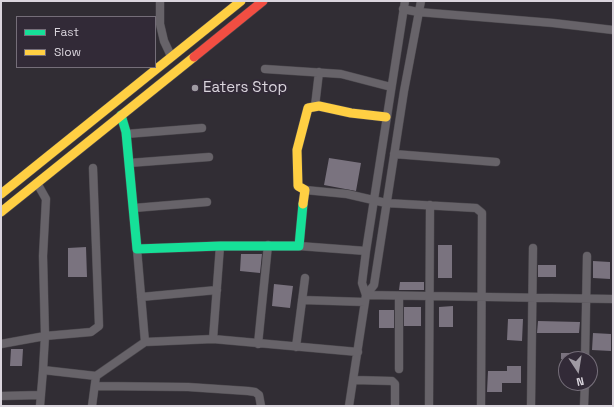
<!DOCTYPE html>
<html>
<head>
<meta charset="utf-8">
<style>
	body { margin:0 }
	#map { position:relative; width:614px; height:407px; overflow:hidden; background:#312d34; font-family:"Space Grotesk",sans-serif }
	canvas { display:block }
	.frame { position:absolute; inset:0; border:2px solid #dad5dd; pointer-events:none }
	.legend { position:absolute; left:16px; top:16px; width:140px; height:52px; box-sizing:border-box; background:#322a37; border:1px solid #756e79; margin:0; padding:5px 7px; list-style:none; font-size:12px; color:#dad5dd }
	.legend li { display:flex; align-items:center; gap:8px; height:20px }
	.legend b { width:20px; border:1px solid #756e79 }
	.north { position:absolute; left:558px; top:351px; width:40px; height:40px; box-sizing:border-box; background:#322a37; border:1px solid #756e79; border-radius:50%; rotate:168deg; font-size:11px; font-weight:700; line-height:16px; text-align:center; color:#dad5dd }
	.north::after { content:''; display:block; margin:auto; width:14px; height:18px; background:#9f9aa2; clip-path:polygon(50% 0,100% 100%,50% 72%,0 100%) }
</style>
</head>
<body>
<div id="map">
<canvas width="614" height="407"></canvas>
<div class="frame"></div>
<ul class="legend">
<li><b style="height:5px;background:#16e098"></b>Fast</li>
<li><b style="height:5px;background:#ffcf43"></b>Slow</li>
</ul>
<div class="north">N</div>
</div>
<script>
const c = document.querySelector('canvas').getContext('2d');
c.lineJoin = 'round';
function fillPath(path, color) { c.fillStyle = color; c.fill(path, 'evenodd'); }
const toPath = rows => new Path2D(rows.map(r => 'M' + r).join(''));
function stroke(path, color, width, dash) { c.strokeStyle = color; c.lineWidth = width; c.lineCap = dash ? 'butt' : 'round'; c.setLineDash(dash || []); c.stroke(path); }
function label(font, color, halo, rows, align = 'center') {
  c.font = font + ' "Space Grotesk",sans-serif'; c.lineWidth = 4; c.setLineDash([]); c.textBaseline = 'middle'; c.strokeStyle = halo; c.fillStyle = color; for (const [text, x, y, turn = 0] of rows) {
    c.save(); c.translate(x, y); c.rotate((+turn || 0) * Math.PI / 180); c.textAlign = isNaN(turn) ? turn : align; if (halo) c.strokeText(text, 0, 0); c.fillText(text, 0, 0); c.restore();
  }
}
fillPath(toPath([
	[329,158,361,163,356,191,324,185],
	[438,245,452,245,452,278,438,278],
	[86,247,87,277,68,277,68,248],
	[241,254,262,254,260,273,240,271],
	[593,261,610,262,610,279,593,278],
	[538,265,556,265,556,277,538,277],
	[400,282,424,282,424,290,399,290],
	[274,284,293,286,290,308,272,306],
	[453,306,453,327,439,327,439,307],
	[404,307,421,307,421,326,404,326],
	[379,310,394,310,394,328,379,328],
	[508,319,523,319,522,341,507,340],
	[538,321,580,322,579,333,537,333],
	[593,333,611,334,611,351,592,350],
	[11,349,23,349,22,366,10,366],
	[561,353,576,353,576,359,561,359],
	[507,366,521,366,521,383,502,383,502,392,487,392,488,371,507,371]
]), '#7a737f');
const street = toPath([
	[160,1,160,24,164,41,171,56],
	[403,9,418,12,553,23,613,30],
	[265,69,341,74,391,87],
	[315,106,319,72],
	[126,134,202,128],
	[394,154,496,162],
	[129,163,209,157],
	[305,190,347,194,386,203,476,208,482,213,481,406],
	[134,208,207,202],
	[299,246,366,251],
	[366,295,374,285,404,91,421,1],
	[366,295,613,299],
	[399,296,399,369],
	[141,297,217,290],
	[302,300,365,302],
	[213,339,220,246],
	[145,342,213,339,358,352],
	[1,344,45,336,43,256,46,199,37,183],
	[258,344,268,245],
	[296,347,305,278],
	[585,359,587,256],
	[43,370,45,336,91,332,99,326,93,168],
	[354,380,392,381,395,384,395,406],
	[95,386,188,387,248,391,255,392,259,395,261,406],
	[1,396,41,395],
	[40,406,43,370,96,376],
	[92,406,96,376,145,342,137,249],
	[349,406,366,295,362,283,366,251,405,1],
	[429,406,430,205],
	[531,406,533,248],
	[584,406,585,383]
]);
const fast = toPath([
	[121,115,126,132,137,249,220,246,299,246,303,204]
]);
const slow = toPath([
	[1,194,241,1],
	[303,204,305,190,298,186,297,150,308,108,319,106,351,113,386,117],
	[1,212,194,57]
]);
const jam = toPath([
	[194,57,263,1]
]);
stroke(street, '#4c494e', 9);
stroke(fast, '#4c494e', 10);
stroke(slow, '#4c494e', 10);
stroke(jam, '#4c494e', 10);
stroke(street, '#676369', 8);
stroke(fast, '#16e098', 9);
stroke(slow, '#ffcf43', 9);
stroke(jam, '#f24e42', 9);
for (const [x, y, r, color] of [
	[195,88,4,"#9f9aa2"]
]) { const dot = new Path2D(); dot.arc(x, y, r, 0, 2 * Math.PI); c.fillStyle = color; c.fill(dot); stroke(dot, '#322a37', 1.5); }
label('15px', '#dad5dd', '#322a37', [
	["Eaters Stop",203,88]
], 'left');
</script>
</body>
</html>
